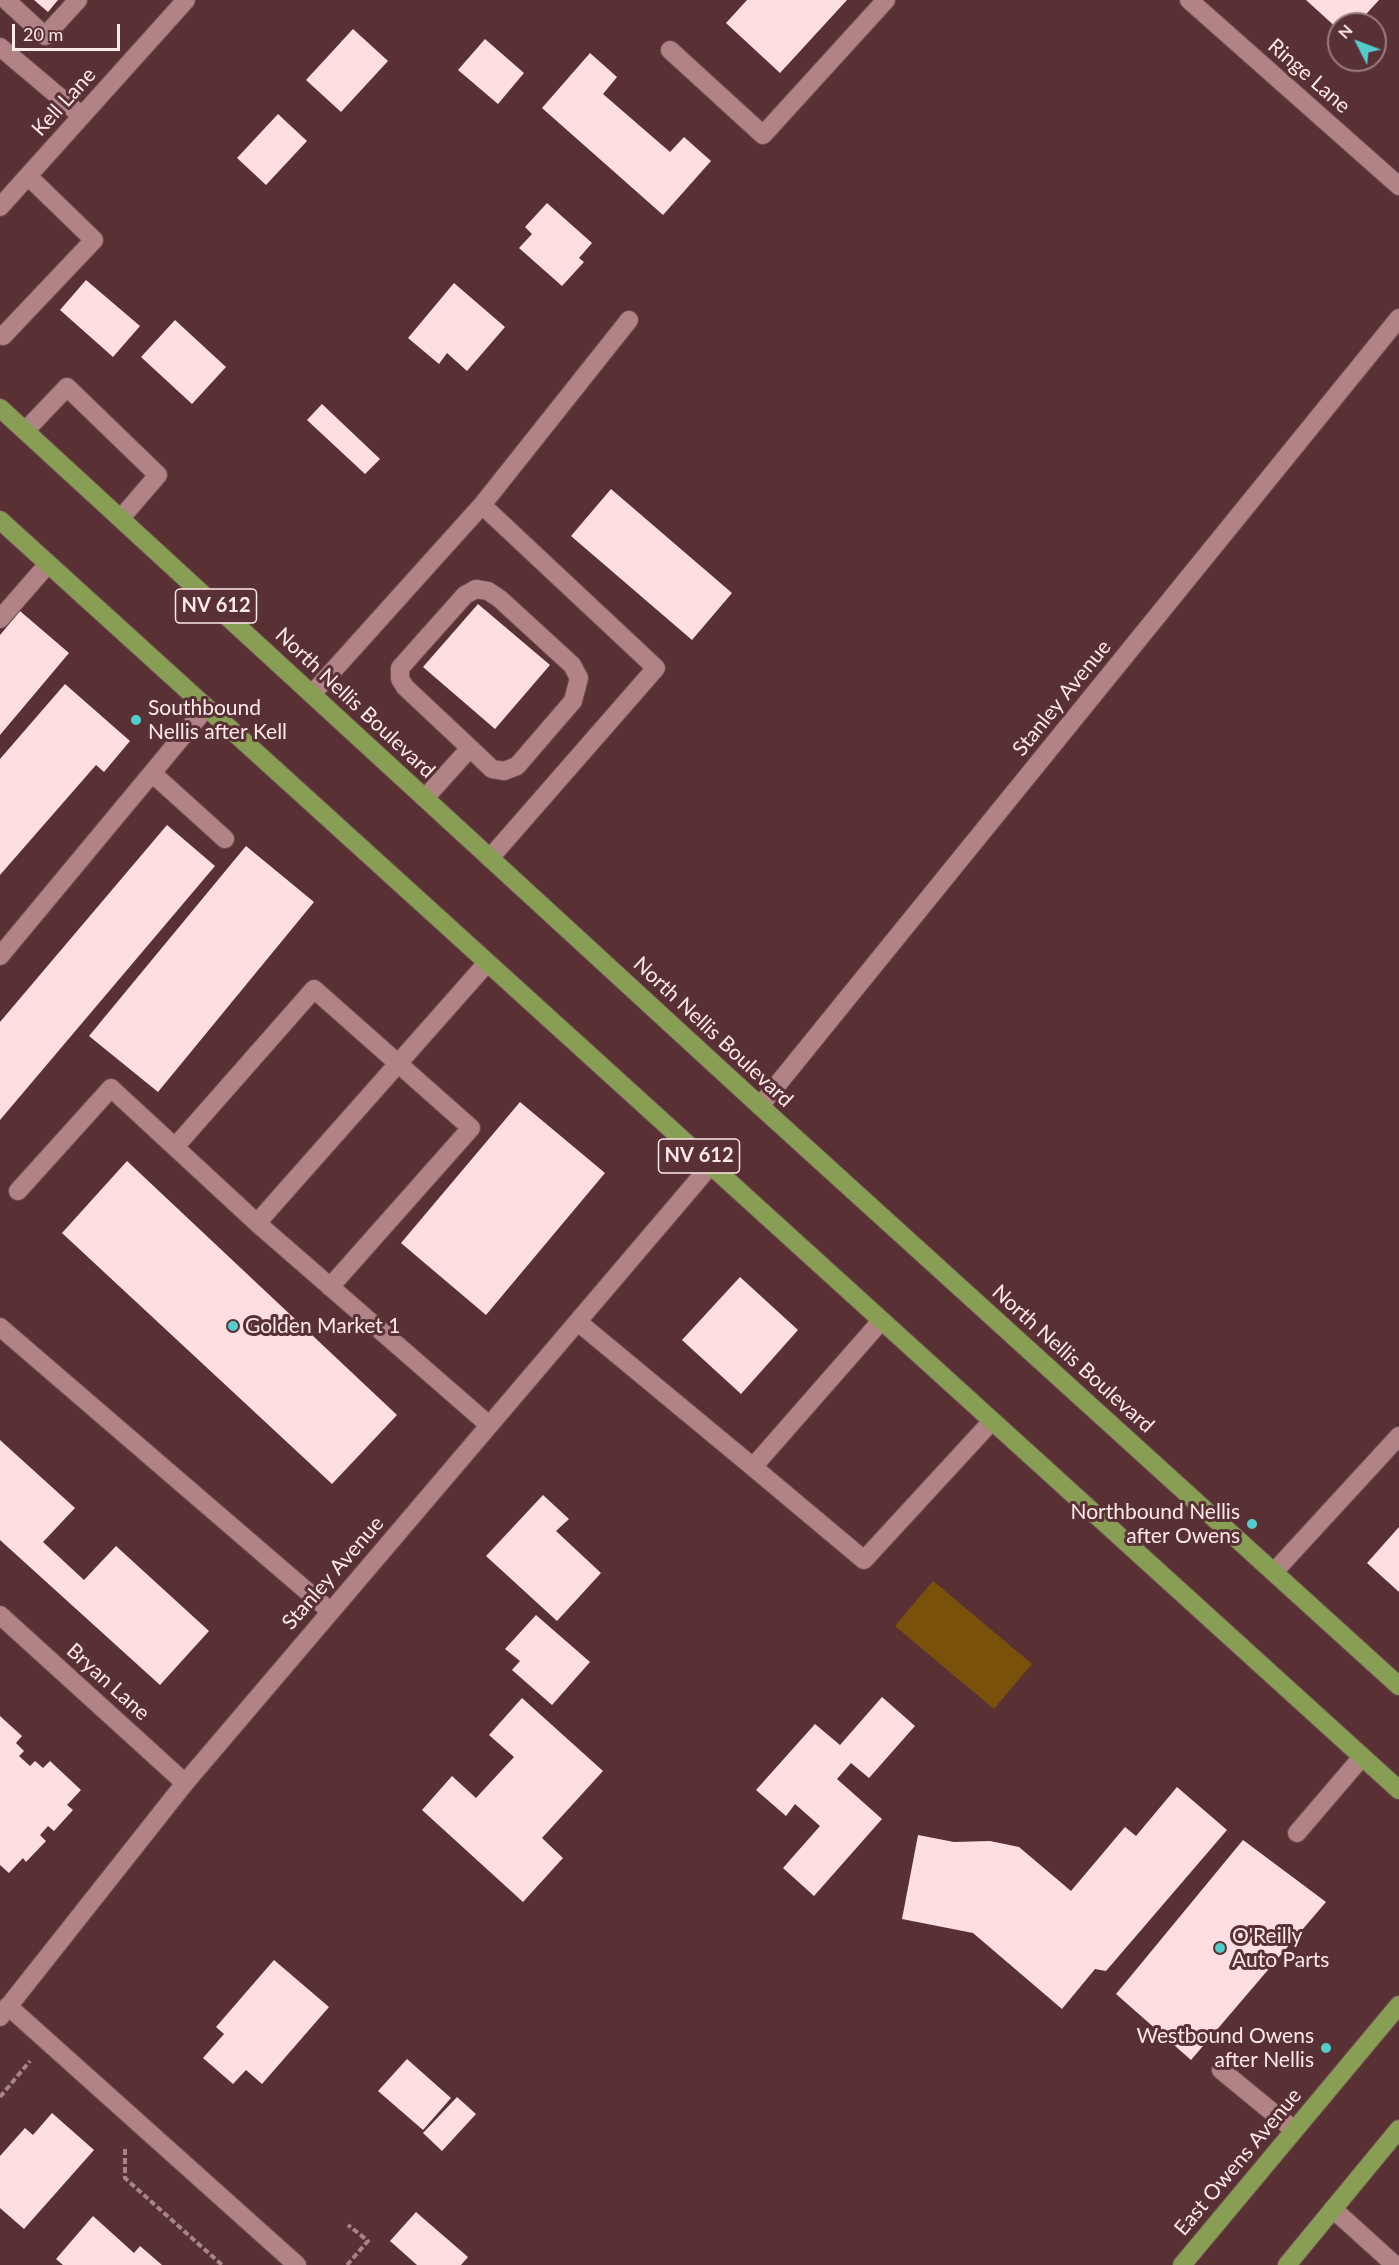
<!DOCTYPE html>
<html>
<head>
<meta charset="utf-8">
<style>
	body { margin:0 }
	#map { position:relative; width:1399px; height:2265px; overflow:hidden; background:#593135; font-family:Lato,sans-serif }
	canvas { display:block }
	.north { position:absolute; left:1327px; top:12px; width:60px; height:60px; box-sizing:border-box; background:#593135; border:2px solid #9b7b7d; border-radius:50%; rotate:312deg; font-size:16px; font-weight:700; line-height:24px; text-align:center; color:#ffe9ea }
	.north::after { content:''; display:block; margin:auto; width:21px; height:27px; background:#52cdcc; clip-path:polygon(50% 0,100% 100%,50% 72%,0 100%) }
	.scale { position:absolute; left:12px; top:24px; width:108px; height:27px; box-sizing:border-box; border:3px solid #ffe9ea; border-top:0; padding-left:8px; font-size:18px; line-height:21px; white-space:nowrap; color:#ffe9ea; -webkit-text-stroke:4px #593135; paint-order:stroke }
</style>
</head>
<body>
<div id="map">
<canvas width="1399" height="2265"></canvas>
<div class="north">N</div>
<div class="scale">20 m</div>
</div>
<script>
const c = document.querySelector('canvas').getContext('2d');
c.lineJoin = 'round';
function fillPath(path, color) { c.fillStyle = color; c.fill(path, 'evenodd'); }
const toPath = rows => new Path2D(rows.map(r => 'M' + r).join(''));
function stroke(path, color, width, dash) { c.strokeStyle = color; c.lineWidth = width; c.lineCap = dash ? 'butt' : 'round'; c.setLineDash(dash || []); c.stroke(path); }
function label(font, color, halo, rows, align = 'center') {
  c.font = font + ' Lato,sans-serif'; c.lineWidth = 6; c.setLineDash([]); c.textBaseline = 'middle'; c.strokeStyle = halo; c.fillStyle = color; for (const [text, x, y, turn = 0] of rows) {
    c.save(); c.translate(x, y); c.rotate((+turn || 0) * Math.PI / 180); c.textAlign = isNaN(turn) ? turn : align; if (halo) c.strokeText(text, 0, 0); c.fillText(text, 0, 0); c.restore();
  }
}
fillPath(toPath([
	[933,1581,1032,1664,994,1709,895,1626]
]), '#7a510b');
fillPath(toPath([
	[34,0,58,0,48,12],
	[747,0,847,0,780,73,726,23],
	[1306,0,1379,0,1357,24,1339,24,1339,30],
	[353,29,388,61,341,112,306,80],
	[485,39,524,73,498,104,458,70],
	[590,53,617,77,603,94,670,152,684,137,711,161,663,215,542,108],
	[278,114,307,141,266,185,237,158],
	[547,203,592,243,579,258,584,262,562,286,519,248,532,234,525,227],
	[86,280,140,326,113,357,60,310],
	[454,283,505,327,467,371,447,353,439,364,408,338],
	[175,320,226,367,192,404,141,357],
	[322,404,380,459,365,474,307,420],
	[611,489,732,593,692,640,571,536],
	[478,604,550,665,495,729,423,667],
	[20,611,69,653,0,735,0,635],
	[65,684,130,741,104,772,96,765,0,875,0,759],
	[167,825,215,866,0,1120,0,1022],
	[246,846,314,902,158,1092,89,1036],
	[520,1102,605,1173,486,1315,401,1243],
	[127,1161,397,1415,332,1484,62,1233],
	[740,1277,798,1330,741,1394,682,1340],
	[0,1440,75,1508,43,1542,84,1580,116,1546,209,1631,160,1685,0,1540],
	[543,1495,569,1519,556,1531,601,1573,557,1621,486,1556],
	[1399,1527,1399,1592,1367,1563],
	[536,1615,590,1662,552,1705,512,1670,520,1661,505,1649],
	[882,1697,915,1726,869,1778,851,1763,837,1779,882,1819,814,1896,783,1868,820,1826,795,1804,786,1816,756,1790,815,1724,840,1745],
	[522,1698,603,1771,542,1838,563,1858,523,1902,422,1810,452,1776,476,1798,514,1757,489,1735],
	[0,1716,22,1736,16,1743,24,1751,19,1756,30,1766,35,1761,43,1768,50,1761,81,1790,67,1805,73,1810,54,1831,48,1826,40,1835,46,1841,26,1862,23,1858,9,1873,0,1865],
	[1177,1787,1227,1830,1106,1971,1095,1969,1062,2009,973,1933,902,1919,918,1835,954,1842,990,1841,1019,1847,1071,1891,1125,1827,1136,1836],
	[1243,1840,1326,1902,1191,2060,1116,1994],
	[274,1960,329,2007,262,2084,246,2070,233,2084,203,2058,224,2034,216,2027],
	[407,2059,451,2098,423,2130,378,2091],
	[457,2097,476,2114,442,2151,423,2133],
	[52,2113,94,2150,24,2229,0,2208,0,2156,25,2128,33,2135],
	[416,2212,468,2257,461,2265,417,2265,390,2241],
	[93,2216,134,2253,140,2246,162,2265,63,2265,56,2259]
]), '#fedee0');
const minor = toPath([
	[6,0,45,36,78,0],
	[1189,0,1399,186],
	[0,47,82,116],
	[670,50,763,135,886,0],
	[0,207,186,0],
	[3,336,94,240,28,176],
	[25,431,67,387,158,475,121,518],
	[482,505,656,668,490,858],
	[0,619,48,564],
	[312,694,482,505,629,320],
	[152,773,225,839],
	[425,798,470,748,405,687,400,679,400,668,465,595,476,589,488,591,500,599,572,665,579,678,573,701,517,766,504,771,492,769,470,748],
	[0,956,206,708],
	[760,1106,1399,318],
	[175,1147,314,989,471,1128,330,1287],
	[18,1191,111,1088,257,1223,487,963],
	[257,1223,489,1425],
	[881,1321,753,1467,864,1560,992,1421],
	[578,1322,753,1467],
	[0,1327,330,1611],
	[1274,1572,1399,1436],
	[0,1615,185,1783],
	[1297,1833,1362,1757],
	[8,2006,297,2265],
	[0,2017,185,1783,710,1166],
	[1221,2070,1294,2130],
	[1333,2209,1395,2265]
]);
const major = toPath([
	[0,408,760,1106,1399,1686],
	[0,520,1399,1790],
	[1182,2265,1399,2005],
	[1287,2265,1399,2129]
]);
stroke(minor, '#6f4e52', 20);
stroke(major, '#6f4e52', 20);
stroke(toPath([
	[0,2097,30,2061],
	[125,2149,125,2178,222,2265],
	[347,2265,368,2241,348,2225]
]), '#a58588', 4, [6, 3]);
stroke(minor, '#b28386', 18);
stroke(major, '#889e55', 18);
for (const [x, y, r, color] of [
	[136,720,6,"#52cdcc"],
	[233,1326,6,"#52cdcc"],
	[1252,1524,6,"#52cdcc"],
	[1220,1948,6,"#52cdcc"],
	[1326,2048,6,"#52cdcc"]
]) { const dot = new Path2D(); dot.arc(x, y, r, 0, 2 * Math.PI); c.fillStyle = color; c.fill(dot); stroke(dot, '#593135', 2); }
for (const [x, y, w] of [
	[216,606,81],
	[699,1156,81]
]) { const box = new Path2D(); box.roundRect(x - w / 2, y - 17, w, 34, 4.5); c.fillStyle = '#593135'; c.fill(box); stroke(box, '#ffe9ea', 1.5); }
label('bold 20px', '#ffe9ea', null, [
	["NV 612",216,606],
	["NV 612",699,1156]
]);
label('21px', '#ffe9ea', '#593135', [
	["Ringe Lane",1309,76,41],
	["Kell Lane",64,102,-48],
	["Stanley Avenue",1062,698,-51],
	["North Nellis Boulevard",355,703,43],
	["North Nellis Boulevard",713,1032,43],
	["North Nellis Boulevard",1073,1359,42],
	["Stanley Avenue",333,1573,-49],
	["Bryan Lane",108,1682,42],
	["East Owens Avenue",1238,2162,-50]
]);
label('21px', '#ffe9ea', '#593135', [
	["Southbound",148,708],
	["Nellis after Kell",148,732],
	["Golden Market 1",245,1326],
	["Northbound Nellis",1240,1512,"right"],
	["after Owens",1240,1536,"right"],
	["O'Reilly",1232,1936],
	["Auto Parts",1232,1960],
	["Westbound Owens",1314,2036,"right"],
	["after Nellis",1314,2060,"right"]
], 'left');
</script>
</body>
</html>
